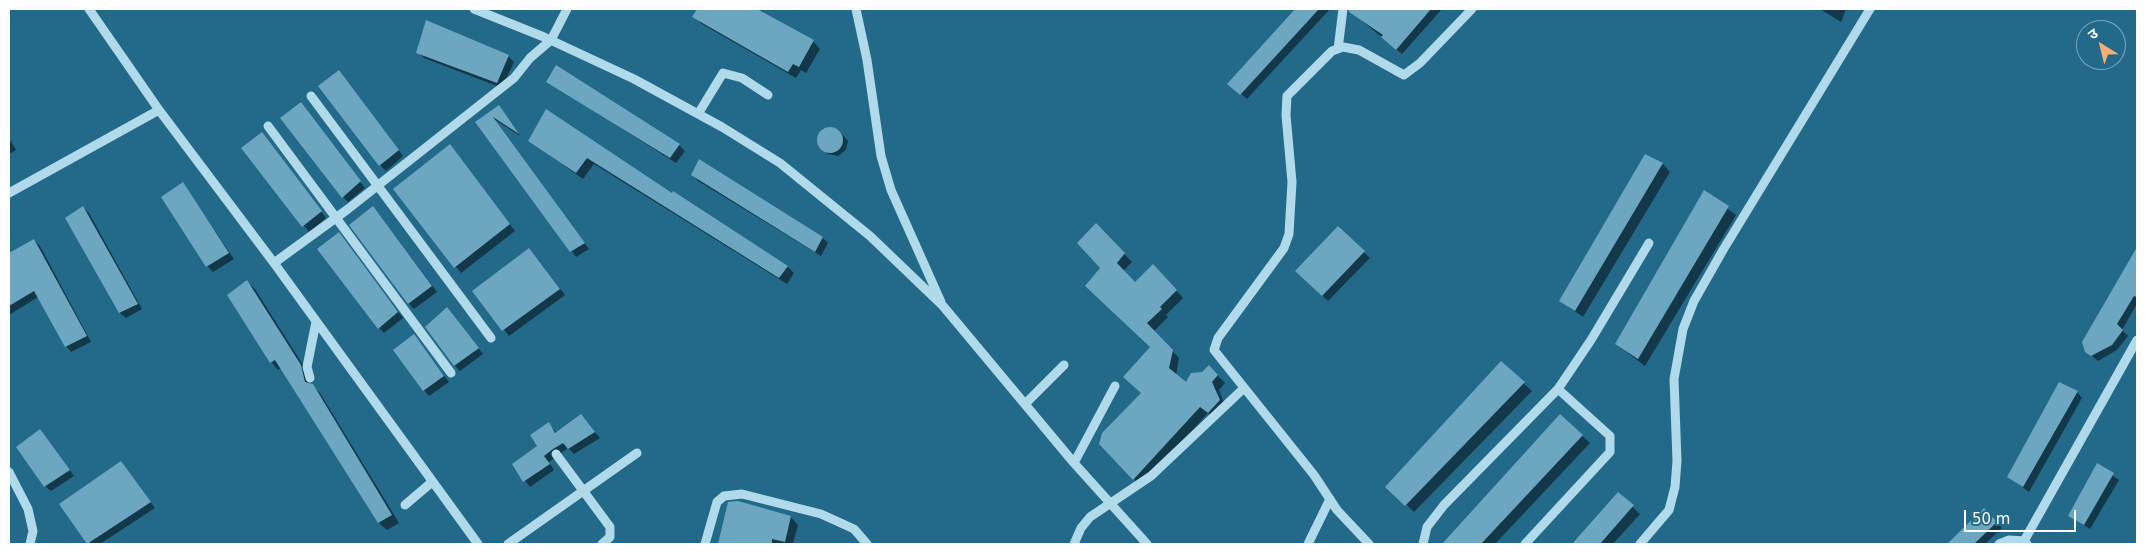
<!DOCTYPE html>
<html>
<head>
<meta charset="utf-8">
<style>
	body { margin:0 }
	#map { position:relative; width:2146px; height:553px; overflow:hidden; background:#236a8a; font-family:"DejaVu Sans","Noto Sans Devanagari",sans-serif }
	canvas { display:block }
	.frame { position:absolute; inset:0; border:10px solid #fff; pointer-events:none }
	.north { position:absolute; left:2076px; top:20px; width:50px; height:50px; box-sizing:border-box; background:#236a8a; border:1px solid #7ba6b9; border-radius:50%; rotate:324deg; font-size:14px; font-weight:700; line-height:20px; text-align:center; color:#fff }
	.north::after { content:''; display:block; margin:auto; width:18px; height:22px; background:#f5af73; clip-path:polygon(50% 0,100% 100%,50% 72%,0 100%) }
	.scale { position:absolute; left:1964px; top:510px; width:112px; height:22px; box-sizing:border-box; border:2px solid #fff; border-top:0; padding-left:6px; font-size:15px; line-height:18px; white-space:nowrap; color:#fff; -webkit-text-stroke:4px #236a8a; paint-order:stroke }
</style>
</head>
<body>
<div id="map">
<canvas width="2146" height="553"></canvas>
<div class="frame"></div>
<div class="north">उ</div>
<div class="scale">50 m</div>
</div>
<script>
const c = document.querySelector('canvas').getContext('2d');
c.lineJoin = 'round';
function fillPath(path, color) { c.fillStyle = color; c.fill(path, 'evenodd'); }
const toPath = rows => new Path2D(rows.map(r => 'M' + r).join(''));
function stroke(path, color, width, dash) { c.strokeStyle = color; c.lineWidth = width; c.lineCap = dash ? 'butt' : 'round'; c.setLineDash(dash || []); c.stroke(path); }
fillPath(toPath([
	[698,9,755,9,813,41,820,49,806,73,801,70,796,78,702,24,694,17],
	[1295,9,1330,9,1247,99,1229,83],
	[1360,9,1442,9,1402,54,1355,15],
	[1820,9,1846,9,1841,22],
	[418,52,508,56,514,62,502,88,424,58],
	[344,77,403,156,386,171,380,165],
	[547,81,679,145,685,151,676,163],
	[301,103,365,188,348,202,343,197],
	[499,107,520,136,494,119,589,249,576,257,477,122],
	[547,111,672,195,674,192,788,267,794,273,787,284,594,164,583,179,530,141],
	[827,129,839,130,848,141,846,150,838,156,828,154,818,143,819,134],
	[262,133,326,218,309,232,243,148],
	[9,138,16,150,9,154],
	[450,146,515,231,461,273,395,189],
	[1646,156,1663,164,1670,172,1583,317,1560,301],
	[693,175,823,238,828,243,821,256,698,181],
	[183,184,234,259,213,272,207,266],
	[1705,192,1736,215,1645,366,1616,344],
	[83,207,89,213,142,309,126,318,120,313,66,218],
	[378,213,437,292,414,309,408,303],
	[1096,225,1132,262,1123,271,1135,284,1160,273,1183,298,1166,315,1168,317,1154,331,1179,358,1176,375,1187,384,1209,367,1225,383,1219,390,1226,408,1216,419,1208,413,1141,487,1100,443,1142,394,1151,347,1102,268],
	[1338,228,1370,258,1328,301,1296,271],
	[34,240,40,246,91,342,71,352,66,346,38,297,9,315,9,268,19,261],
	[343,241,403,318,384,333,379,328],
	[535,256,565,295,509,336,474,291],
	[2137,256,2137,304,2122,330,2128,336,2117,350,2098,361,2086,351,2132,257],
	[247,282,255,289,308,373,311,385,320,393,399,523,387,530,379,523,281,368,278,370,271,362],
	[447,309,483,354,460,371,454,365],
	[414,336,449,382,429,396,424,390],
	[1501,363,1532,391,1414,512,1387,487],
	[2077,392,2082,398,2029,492,2009,477],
	[581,416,600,438,574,454,568,448,549,462,554,470,530,487,513,465,539,446,548,424,557,433],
	[1561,416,1590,443,1495,544,1444,544],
	[40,431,74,476,51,491,45,486],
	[121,462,155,508,100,544,89,544],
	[2097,465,2119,480,2090,529,2070,516],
	[1618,494,1640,514,1613,544,1574,544],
	[738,502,791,517,798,525,793,544,720,544,729,503],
	[1984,509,2002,528,1985,544,1948,544]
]), '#0007');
fillPath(toPath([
	[697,9,757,9,814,40,799,67,793,64,788,72,692,17],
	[1295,9,1319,9,1240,95,1227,84],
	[1349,9,1431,9,1396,50,1381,37,1383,35,1349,12],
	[426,20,509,55,497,83,416,53],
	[556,65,680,144,670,158,546,82],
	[339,70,399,150,379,166,318,86],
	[301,102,361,181,342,198,280,118],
	[499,105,519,134,493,117,585,243,570,252,475,122],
	[546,109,672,193,673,191,788,266,779,278,587,158,576,173,528,141],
	'817 140a13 13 0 1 1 26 0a13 13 0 1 1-26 0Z',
	[262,132,322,211,302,227,241,148],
	[450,144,510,224,454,268,393,189],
	[1645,154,1663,163,1575,311,1559,301],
	[699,159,823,237,815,252,691,175],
	[183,182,229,253,206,267,161,197],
	[1704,190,1729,206,1638,359,1615,344],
	[83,206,138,304,119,313,65,218],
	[373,206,432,286,408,304,349,225],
	[1096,223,1125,253,1117,263,1135,282,1153,264,1177,290,1160,307,1162,309,1147,323,1173,350,1169,368,1186,382,1191,373,1202,372,1209,365,1218,375,1212,382,1220,400,1208,413,1200,407,1133,480,1099,444,1102,433,1141,393,1123,377,1150,347,1085,286,1100,268,1077,243],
	[1338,226,1365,251,1322,296,1295,271],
	[339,232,398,312,378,329,317,249],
	[34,239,87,336,65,347,34,291,9,306,9,253],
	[2137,247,2137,297,2134,296,2117,324,2123,330,2112,345,2091,356,2085,352,2082,342],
	[529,248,560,289,502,331,472,291],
	[247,280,301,365,305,382,313,384,392,515,378,523,275,360,270,363,227,295],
	[447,307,479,348,454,366,425,327],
	[414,334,444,376,423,391,393,350],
	[1501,361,1525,382,1405,506,1385,487],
	[2059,382,2078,391,2023,487,2007,477],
	[581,414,595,432,568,449,563,443,553,449,544,456,550,464,523,482,512,464,537,446,530,435,549,422,555,433],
	[1560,414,1583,435,1481,544,1442,544],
	[40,429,70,470,44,487,16,447],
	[121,461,151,502,87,544,59,504],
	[2097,463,2114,473,2084,525,2068,516],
	[1618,492,1634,505,1600,544,1572,544],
	[738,501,791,516,785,542,772,539,772,544,718,544,728,502],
	[1984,508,1997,522,1974,544,1947,544]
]), '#6ca6c0');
stroke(toPath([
	[89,9,159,110,274,263,478,544],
	[474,9,544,37,634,79,722,127,780,163,870,236,943,306,1074,463,1147,544],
	[856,9,867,60,881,156,891,190,941,302],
	[1338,49,1343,9],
	[311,96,491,338],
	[698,114,723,73,742,78,768,95],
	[268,126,451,373],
	[9,193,159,110],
	[274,263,348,209,514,78,530,58,551,40,567,9],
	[310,378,307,367,316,322],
	[1026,403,1064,365],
	[556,454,610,527,610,537,602,544],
	[1074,463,1115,386],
	[9,472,28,509,33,531,30,544],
	[405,505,432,482],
	[508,544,637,453],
	[705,544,717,502,724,496,742,494,821,514,854,529,867,544],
	[1074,544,1081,528,1090,517,1151,476,1243,389],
	[1308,544,1330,499],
	[1369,544,1337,510,1314,475,1214,350,1218,338,1284,248,1289,234,1292,182,1286,115,1287,96,1332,51,1343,47,1359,50,1404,75,1420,63,1472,9],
	[1423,544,1427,527,1444,505,1558,389],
	[1525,544,1610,452,1610,436,1558,389,1591,340,1649,243],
	[1640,544,1669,510,1675,487,1677,461,1674,379,1683,329,1694,301,1723,250,1870,9],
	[1999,544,2009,540,2024,541],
	[2027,544,2024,541,2137,340]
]), '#b0d9ea', 9);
</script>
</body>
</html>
